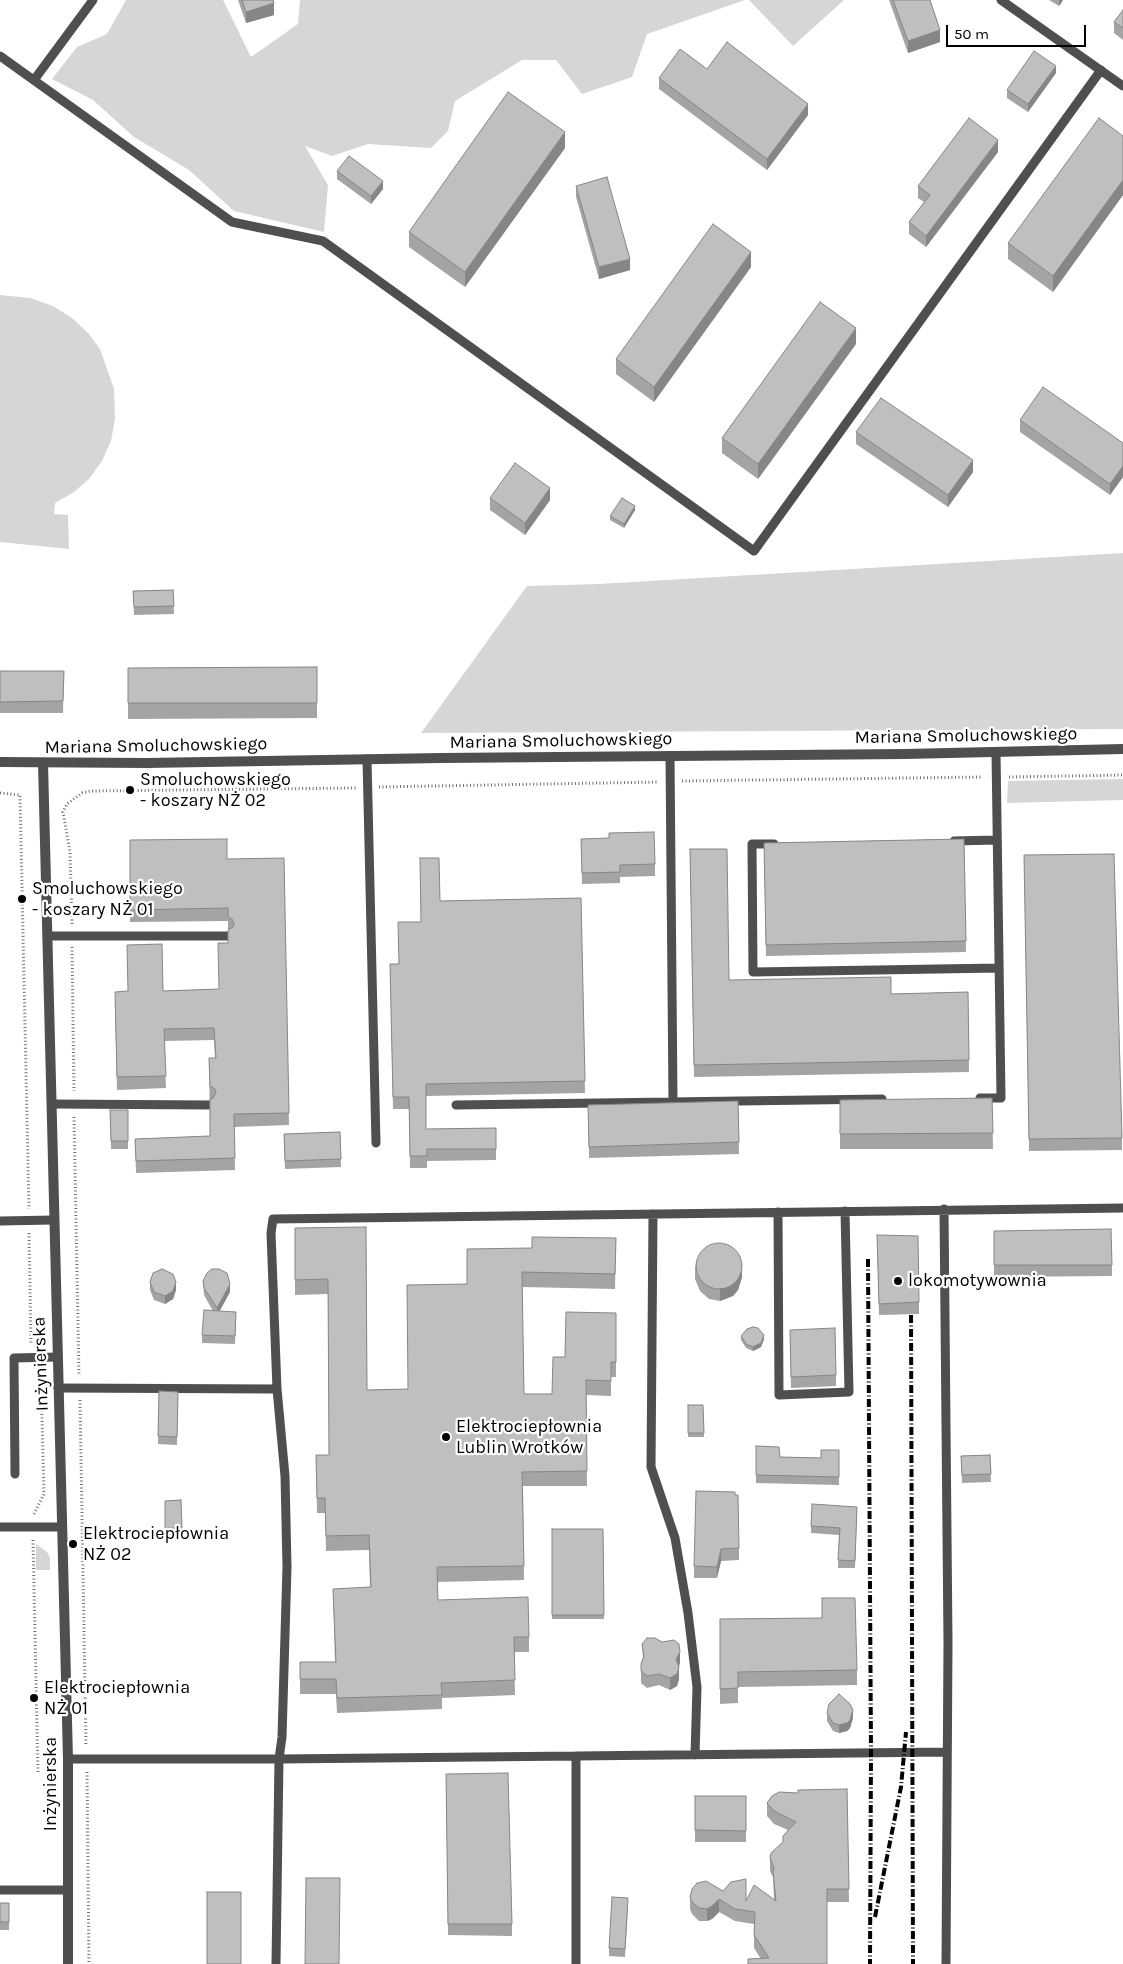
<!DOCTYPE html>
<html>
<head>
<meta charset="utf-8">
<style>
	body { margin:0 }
	#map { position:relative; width:1123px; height:1964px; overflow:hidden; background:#fff; font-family:Karla,sans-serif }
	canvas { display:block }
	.scale { position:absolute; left:946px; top:25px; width:140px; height:22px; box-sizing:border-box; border:2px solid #000; border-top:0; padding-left:6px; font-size:15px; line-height:18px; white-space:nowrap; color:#000; -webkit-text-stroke:4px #fff; paint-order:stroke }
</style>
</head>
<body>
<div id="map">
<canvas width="1123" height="1964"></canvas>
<div class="scale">50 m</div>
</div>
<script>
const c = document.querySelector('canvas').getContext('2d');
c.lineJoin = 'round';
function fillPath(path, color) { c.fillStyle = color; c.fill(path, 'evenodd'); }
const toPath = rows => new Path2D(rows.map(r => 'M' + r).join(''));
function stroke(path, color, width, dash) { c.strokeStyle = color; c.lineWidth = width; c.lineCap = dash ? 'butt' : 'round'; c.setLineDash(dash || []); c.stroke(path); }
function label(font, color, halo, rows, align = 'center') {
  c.font = font + ' Karla,sans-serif'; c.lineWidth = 4.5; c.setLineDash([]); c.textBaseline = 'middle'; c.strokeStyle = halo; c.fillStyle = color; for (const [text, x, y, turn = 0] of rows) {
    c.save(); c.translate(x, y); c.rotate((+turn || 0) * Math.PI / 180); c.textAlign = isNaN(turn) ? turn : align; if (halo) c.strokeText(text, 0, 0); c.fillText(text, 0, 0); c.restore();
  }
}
fillPath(toPath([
	[126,0,223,0,251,57,298,24,300,0,745,0,647,34,632,77,582,94,556,60,522,60,455,101,448,131,431,148,368,144,332,156,305,146,328,185,324,232,234,211,189,170,134,137,93,100,52,79,77,47,107,34],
	[749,0,844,0,793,46],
	[0,295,30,298,53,306,72,318,89,334,100,349,114,389,115,419,111,441,102,461,89,479,74,492,55,503,54,514,68,515,69,549,0,542],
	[1123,553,1123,729,421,733,527,586,599,584],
	[1123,779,1123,800,1007,803,1008,781],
	[36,1544,47,1552,50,1558,50,1570,36,1570]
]), '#d6d6d6');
stroke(toPath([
	[1009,777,1123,775],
	[682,781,983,777],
	[379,787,658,782],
	[0,793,20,795,29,1209],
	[72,924,70,852,63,812,67,804,82,793,91,791,356,788],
	[72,947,74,1091],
	[74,1117,79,1376],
	[29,1233,31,1344],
	[80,1400,86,1746],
	[34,1514,44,1494,41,1377,38,1371],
	[33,1540,38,1774],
	[87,1772,89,1964]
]), '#717171', 3, [1, 2.5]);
stroke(toPath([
	[1001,0,1123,86],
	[0,56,232,222,323,241,754,551,1101,70],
	[34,80,93,0],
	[670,756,673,1101],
	[367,759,376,1143],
	[954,841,996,840],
	[774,844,752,844,753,972,999,968],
	[49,936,228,936],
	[980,1098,1001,1098,996,752],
	[52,1104,210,1105],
	[456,1105,882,1099],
	[944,1209,948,1642,946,1964],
	[778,1212,779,1395,849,1392,845,1211],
	[653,1214,651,1467,675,1538,688,1613,697,1687,695,1755],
	[0,1221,54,1220],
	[58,1388,277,1389,271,1233,273,1219,1123,1208],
	[15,1474,14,1358,57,1357],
	[0,1527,62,1527],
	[68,1759,279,1759,282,1737,287,1567,285,1476,277,1389],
	[0,1890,67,1890],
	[276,1964,279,1759,576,1756],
	[576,1964,576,1756,947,1752]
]), '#4f4f4f', 9);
stroke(toPath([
	[43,763,68,1759,68,1964]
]), '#4f4f4f', 10);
stroke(toPath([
	[0,762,147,763,441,758,905,754,1123,749]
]), '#4f4f4f', 10);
stroke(toPath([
	[868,1259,871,1752,870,1964],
	[911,1301,913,1964],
	[875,1917,901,1787,906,1732]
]), '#000', 4, [8, 2.5, 1, 2.5]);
fillPath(toPath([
	[238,0,273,0,274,15,246,23],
	[889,0,930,0,940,42,908,53],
	[1049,0,1063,0,1059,6],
	[1123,10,1123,40,1114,33,1114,22],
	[707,69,808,115,767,170,659,89,659,78],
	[1056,73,1028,112,1007,98,1007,90],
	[1123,136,1123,195,1053,292,1008,259,1008,243],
	[565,148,465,287,409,247,409,232],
	[998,152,926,247,909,234,909,222,924,202,918,198,918,186],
	[337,171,383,189,371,204,337,179],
	[576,186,630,270,599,279,576,197],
	[751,267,654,402,616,374,616,359],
	[856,344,758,479,722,453,722,438],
	[1020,420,1123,443,1123,477,1110,495,1020,432],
	[856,432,973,472,948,507,856,444],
	[490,498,550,500,525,535,490,510],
	[635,510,624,528,610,520,610,516],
	[173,590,174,614,134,615,133,591],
	[317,667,317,718,128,719,128,668],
	[0,671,64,671,63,713,0,713],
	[581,839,655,864,655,876,620,877,620,883,582,884],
	[964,839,966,952,766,956,764,843],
	[130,840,227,859,284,858,289,1125,234,1127,235,1170,136,1173,135,1139,210,1136,209,1058,215,1058,214,1040,164,1041,166,1088,117,1090,115,1004,163,991,219,989,228,943,228,921,130,922],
	[690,849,729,980,891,994,968,992,969,1072,694,1077],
	[1024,855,1122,1138,1122,1150,1029,1151],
	[581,898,585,1093,426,1096,426,1129,496,1128,496,1160,427,1161,427,1168,410,1168,409,1109,393,1109,390,964,398,964,421,922,440,901],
	[992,1098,993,1149,840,1149,840,1100],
	[738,1101,739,1154,589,1158,588,1105],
	[110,1110,128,1110,128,1149,111,1149],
	[340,1132,341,1167,285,1169,284,1134],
	[366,1227,367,1390,408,1389,467,1284,532,1248,616,1238,615,1289,522,1287,524,1394,552,1394,565,1357,616,1313,616,1377,611,1377,611,1396,586,1395,587,1486,523,1486,524,1580,437,1582,438,1600,529,1637,529,1652,514,1652,515,1695,442,1698,442,1709,337,1713,336,1694,300,1694,300,1662,335,1662,333,1589,370,1587,369,1550,326,1551,325,1513,317,1513,316,1455,329,1455,328,1294,295,1295,295,1228],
	[994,1231,1112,1265,1112,1276,994,1277],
	[877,1235,919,1302,919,1314,879,1315],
	[695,1267,742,1277,738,1290,733,1296,720,1301,709,1299,700,1291,695,1279],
	[203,1281,230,1292,219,1311,236,1320,235,1344,202,1343,202,1335,213,1311,204,1295],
	[150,1282,176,1290,173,1299,165,1304,154,1300,150,1290],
	[790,1330,836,1375,836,1386,791,1388],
	[741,1336,764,1339,761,1347,753,1351,746,1348,741,1340],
	[159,1391,178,1392,177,1445,158,1444],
	[688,1405,703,1405,704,1437,688,1437],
	[756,1446,780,1457,821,1458,839,1450,839,1485,756,1483],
	[990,1455,991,1482,962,1483,961,1456],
	[735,1495,739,1548,739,1560,721,1561,717,1578,694,1578,694,1566],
	[181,1500,182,1535,165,1536,165,1501],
	[857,1507,855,1568,838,1568,839,1535,811,1533,811,1526],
	[552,1529,603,1529,604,1619,552,1619],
	[822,1618,857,1670,857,1685,738,1687,738,1703,720,1704,720,1619],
	[662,1642,680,1663,679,1667,679,1679,677,1686,670,1690,659,1685,647,1688,641,1683,641,1664,643,1659,642,1644],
	[827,1713,853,1718,850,1728,847,1731,839,1733,833,1731,827,1721],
	[446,1774,512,1924,512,1936,448,1935],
	[847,1789,849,1902,827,1902,827,1964,761,1959,754,1948,754,1924,735,1921,719,1912,712,1919,707,1921,699,1921,692,1914,690,1909,690,1897,723,1891,746,1901,774,1900,773,1877,770,1871,770,1858,783,1842,783,1836,788,1830,774,1824,767,1816,767,1803,798,1793],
	[695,1796,746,1796,746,1842,695,1842],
	[0,1903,9,1903,9,1930,0,1930],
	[628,1906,625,1957,609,1956,609,1948]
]), '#a4a4a4');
fillPath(toPath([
	[1059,0,1063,0,1059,6],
	[274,3,274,15,246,23,246,12],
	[940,30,940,42,908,53,908,41],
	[1056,66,1056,73,1028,112,1028,104],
	[808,104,808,115,767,170,767,159],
	[565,132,565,148,465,287,465,272],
	[998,140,998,152,926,247,926,236],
	[1123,180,1123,195,1053,292,1053,276],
	[383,181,383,189,371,204,371,196],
	[751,252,751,267,654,402,654,387],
	[630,259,630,270,599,279,599,267],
	[856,328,856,344,758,479,758,464],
	[973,460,973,472,948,507,948,495],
	[1123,466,1123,477,1110,495,1110,484],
	[550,488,550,500,525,535,525,523],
	[635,506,635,510,624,528,624,524],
	[742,1265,742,1277,738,1290,733,1296,720,1301,720,1289],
	[176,1282,176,1290,173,1299,165,1304,165,1296],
	[230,1284,230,1292,217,1316,217,1308],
	[764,1335,764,1339,761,1347,753,1351,753,1347],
	[721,1549,721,1561,717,1578,717,1567],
	[680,1652,680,1663,676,1671,676,1659],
	[679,1667,679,1679,677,1686,670,1690,670,1678],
	[853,1710,853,1718,850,1728,847,1731,839,1733,839,1725],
	[719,1899,719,1912,712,1919,707,1921,707,1909]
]), '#868686');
const building = toPath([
	[242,0,273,0,274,3,246,12,242,0],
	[893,0,930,0,940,30,908,41,893,0],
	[1123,10,1123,28,1114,22,1123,10],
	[727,42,808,104,767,159,659,78,680,49,707,69,727,42],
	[1034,51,1056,66,1028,104,1007,90,1034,51],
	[508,92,565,132,465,272,409,232,508,92],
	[969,118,998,140,926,236,909,222,930,195,918,186,969,118],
	[1099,118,1123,136,1123,180,1053,276,1008,243,1099,118],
	[349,156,383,181,371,196,337,171,349,156],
	[607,177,630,259,599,267,576,186,607,177],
	[713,224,751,252,654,387,616,359,713,224],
	[820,302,856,328,758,464,722,438,820,302],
	[1043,387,1123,443,1123,466,1110,484,1020,420,1043,387],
	[881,398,973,460,948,495,856,432,881,398],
	[515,463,550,488,525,523,490,498,515,463],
	[622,498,635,506,624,524,610,516,622,498],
	[173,590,174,606,134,607,133,591,173,590],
	[317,667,317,703,128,703,128,668,317,667],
	[0,671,64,671,63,701,0,702,0,671],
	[654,832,655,864,620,865,620,872,582,873,581,839,609,838,609,833,654,832],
	[227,839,227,859,284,858,289,1113,234,1114,235,1158,136,1161,135,1139,210,1136,210,1099,213,1098,216,1093,215,1089,210,1086,209,1058,216,1058,214,1028,164,1029,166,1076,117,1077,115,992,128,991,127,945,162,944,163,991,219,989,218,943,228,943,228,930,233,927,234,923,232,919,228,917,228,908,130,910,130,840,227,839],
	[964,839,966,941,766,945,764,843,964,839],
	[690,849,727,849,729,980,891,977,891,994,968,992,969,1060,694,1065,690,849],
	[1114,854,1122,1138,1029,1139,1024,855,1114,854],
	[420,858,439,858,440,901,581,898,585,1081,426,1084,426,1129,496,1128,496,1149,427,1149,427,1156,410,1156,409,1097,393,1097,390,964,399,964,398,922,421,922,420,858],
	[992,1098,993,1133,840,1134,840,1100,992,1098],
	[738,1101,739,1142,589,1147,588,1105,738,1101],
	[110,1110,128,1110,128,1141,111,1141,110,1110],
	[340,1132,341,1159,285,1161,284,1134,340,1132],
	[366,1227,367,1390,408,1389,407,1285,467,1284,467,1249,532,1248,532,1237,616,1238,615,1274,522,1272,524,1394,552,1394,553,1357,565,1357,566,1312,616,1313,616,1362,611,1362,611,1381,586,1380,587,1471,522,1472,524,1566,437,1567,438,1600,528,1597,529,1637,514,1637,515,1680,441,1683,442,1695,337,1698,336,1679,300,1679,300,1662,336,1662,333,1589,371,1587,369,1535,326,1536,325,1498,317,1498,316,1455,329,1455,328,1279,295,1280,295,1228,366,1227],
	[1111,1229,1112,1265,994,1265,994,1231,1111,1229],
	[877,1235,918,1236,919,1302,879,1304,877,1235],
	'696 1266a23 23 0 1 1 46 0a23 23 0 1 1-46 0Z',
	[162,1269,173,1274,176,1282,173,1291,165,1296,154,1292,150,1282,153,1273,162,1269],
	[212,1269,219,1269,227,1273,230,1284,217,1308,204,1288,203,1281,207,1273,212,1269],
	[204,1310,236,1312,235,1336,202,1335,204,1310],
	[753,1327,758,1328,764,1335,761,1343,753,1347,746,1344,741,1336,747,1329,753,1327],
	[835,1328,836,1375,791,1377,790,1330,835,1328],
	[159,1391,178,1392,177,1437,158,1436,159,1391],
	[688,1405,703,1405,704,1433,688,1433,688,1405],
	[756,1446,779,1447,780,1457,821,1458,821,1450,839,1450,839,1477,756,1475,756,1446],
	[990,1455,991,1474,962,1475,961,1456,990,1455],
	[696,1491,735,1492,735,1495,738,1495,739,1548,721,1549,717,1567,694,1566,696,1491],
	[181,1500,182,1528,165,1528,165,1501,181,1500],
	[812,1504,857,1507,855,1561,838,1560,840,1528,811,1526,812,1504],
	[552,1529,603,1529,604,1615,552,1615,552,1529],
	[822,1598,855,1598,857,1670,738,1672,738,1688,720,1689,720,1619,822,1618,822,1598],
	[647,1638,655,1638,662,1642,674,1640,679,1644,680,1652,676,1659,679,1667,677,1674,670,1678,659,1674,647,1676,641,1671,641,1664,644,1656,642,1644,647,1638],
	[839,1694,850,1704,853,1710,850,1720,847,1723,839,1725,833,1723,827,1713,829,1704,839,1694],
	[508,1773,512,1924,448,1924,446,1774,508,1773],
	[847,1789,849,1889,827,1889,827,1964,748,1964,748,1959,769,1958,754,1935,755,1912,735,1909,719,1899,712,1906,707,1909,699,1908,692,1902,690,1897,692,1889,697,1883,706,1881,723,1891,731,1882,746,1879,746,1901,754,1885,776,1901,773,1872,774,1868,770,1858,771,1853,783,1842,783,1836,796,1822,774,1811,767,1803,772,1796,779,1792,798,1793,798,1790,847,1789],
	[695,1796,746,1796,746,1831,695,1830,695,1796],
	[306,1878,340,1878,339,1964,305,1964,306,1878],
	[207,1892,241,1892,241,1964,207,1964,207,1892],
	[612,1897,628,1898,625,1949,609,1948,612,1897],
	[0,1903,9,1903,9,1922,0,1922,0,1903]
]);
fillPath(building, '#bfbfbf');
stroke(building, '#868686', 1);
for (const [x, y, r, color] of [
	[130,790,5,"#000"],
	[22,899,5,"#000"],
	[898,1281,5,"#000"],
	[446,1437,5,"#000"],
	[73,1544,5,"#000"],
	[34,1698,5,"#000"]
]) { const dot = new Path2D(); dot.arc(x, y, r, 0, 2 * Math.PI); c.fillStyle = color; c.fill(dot); stroke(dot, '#fff', 2); }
label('18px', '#000', '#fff', [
	["Mariana Smoluchowskiego",966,736,-1],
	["Mariana Smoluchowskiego",561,741,-1],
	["Mariana Smoluchowskiego",156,746,-1],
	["Inżynierska",41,1364,-92],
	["Inżynierska",51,1784,-90]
]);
label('18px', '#000', '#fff', [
	["Smoluchowskiego",140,780],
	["- koszary NŻ 02",140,801],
	["Smoluchowskiego",32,889],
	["- koszary NŻ 01",32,910],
	["lokomotywownia",908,1281],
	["Elektrociepłownia",456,1427],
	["Lublin Wrotków",456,1448],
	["Elektrociepłownia",83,1534],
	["NŻ 02",83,1555],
	["Elektrociepłownia",44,1688],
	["NŻ 01",44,1709]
], 'left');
</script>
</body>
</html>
